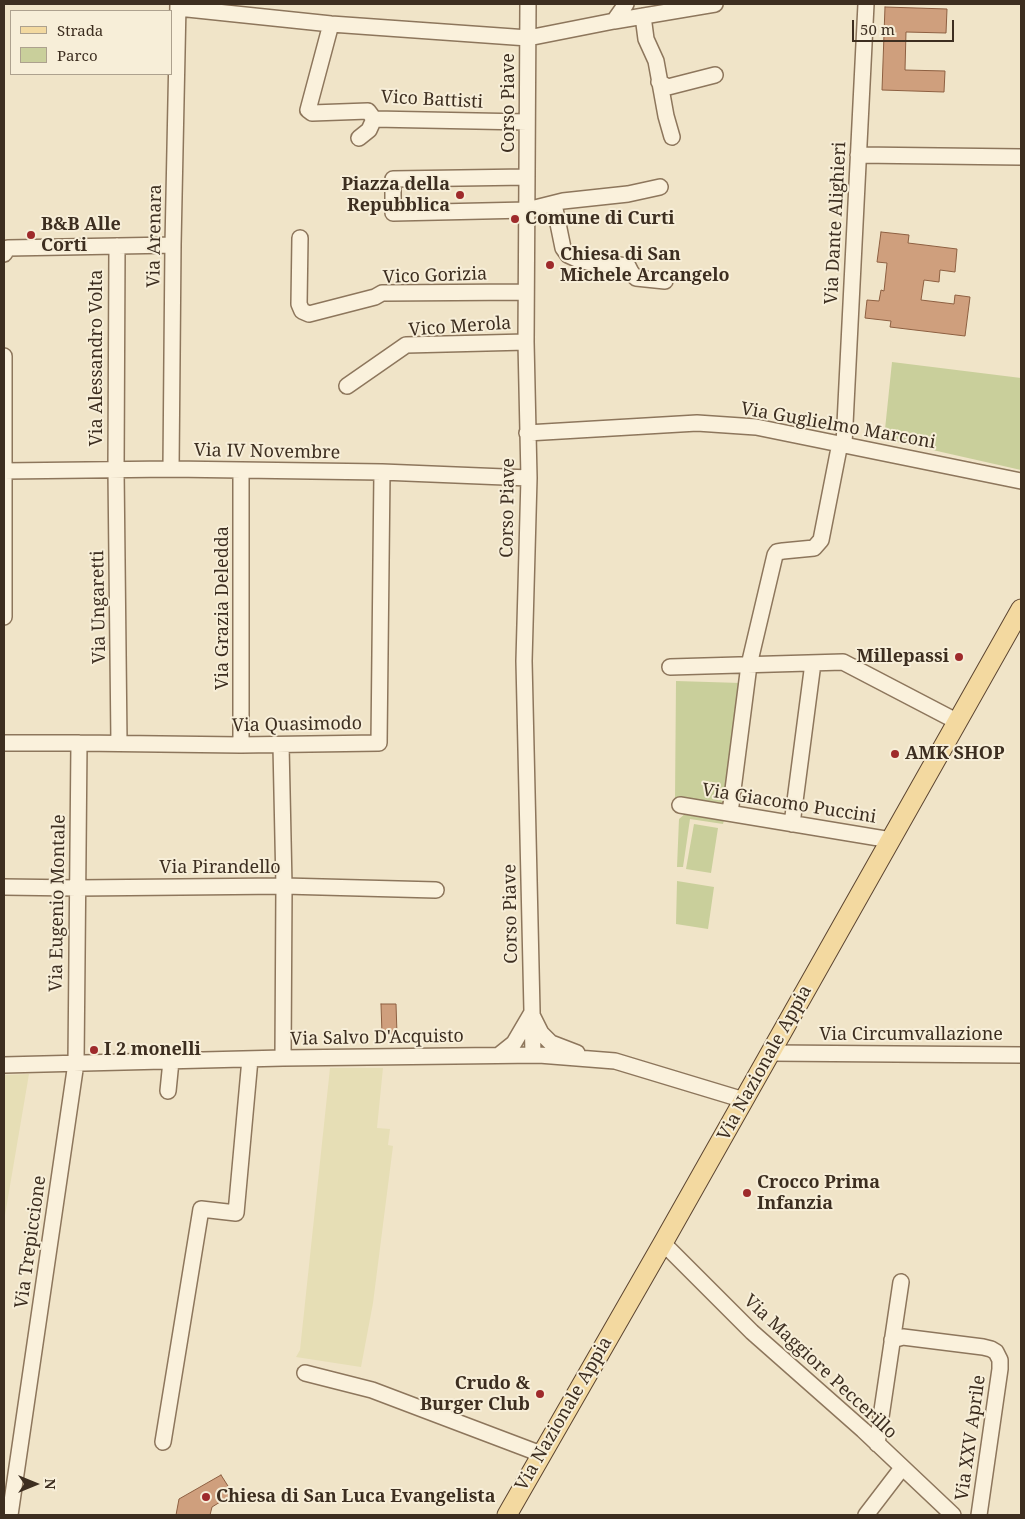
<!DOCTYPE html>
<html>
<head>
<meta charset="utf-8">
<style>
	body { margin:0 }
	#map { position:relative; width:1025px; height:1519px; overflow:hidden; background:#f0e4c8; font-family:"Noto Serif",serif }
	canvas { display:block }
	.frame { position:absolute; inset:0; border:5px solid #3d2e20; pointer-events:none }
	.legend { position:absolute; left:10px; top:10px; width:162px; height:65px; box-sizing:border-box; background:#f7eed8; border:1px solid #ada18e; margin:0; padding:6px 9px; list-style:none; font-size:15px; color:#3d2e20 }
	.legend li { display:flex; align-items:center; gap:10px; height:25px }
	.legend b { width:25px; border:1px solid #ada18e }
	.north { position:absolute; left:10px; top:1459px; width:50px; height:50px; -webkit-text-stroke:4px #f7eed8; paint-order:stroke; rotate:90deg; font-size:14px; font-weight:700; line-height:20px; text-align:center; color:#3d2e20 }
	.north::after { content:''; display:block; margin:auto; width:18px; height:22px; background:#3d2e20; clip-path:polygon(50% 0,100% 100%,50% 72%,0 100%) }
	.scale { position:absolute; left:852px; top:20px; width:102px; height:22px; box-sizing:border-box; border:2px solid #3d2e20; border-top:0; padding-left:6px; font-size:15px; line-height:18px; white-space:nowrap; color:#3d2e20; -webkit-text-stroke:4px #f7eed8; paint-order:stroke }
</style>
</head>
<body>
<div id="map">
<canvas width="1025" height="1519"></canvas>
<div class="frame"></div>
<ul class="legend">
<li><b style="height:6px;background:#f3d9a0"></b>Strada</li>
<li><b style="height:14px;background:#c9cf9b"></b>Parco</li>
</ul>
<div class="north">N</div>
<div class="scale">50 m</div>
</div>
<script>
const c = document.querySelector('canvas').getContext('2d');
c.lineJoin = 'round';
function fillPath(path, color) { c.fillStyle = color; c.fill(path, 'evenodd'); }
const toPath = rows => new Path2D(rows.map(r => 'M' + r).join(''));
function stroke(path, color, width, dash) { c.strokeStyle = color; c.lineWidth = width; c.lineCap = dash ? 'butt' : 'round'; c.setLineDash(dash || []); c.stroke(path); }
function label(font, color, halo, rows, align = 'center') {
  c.font = font + ' "Noto Serif",serif'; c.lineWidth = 4; c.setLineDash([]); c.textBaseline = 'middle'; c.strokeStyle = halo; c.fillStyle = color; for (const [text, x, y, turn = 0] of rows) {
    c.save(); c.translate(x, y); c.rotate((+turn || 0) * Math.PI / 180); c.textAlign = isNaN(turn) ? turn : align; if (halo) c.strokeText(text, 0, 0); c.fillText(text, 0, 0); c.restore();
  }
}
fillPath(toPath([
	[330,1068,383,1068,377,1128,390,1129,388,1145,393,1146,373,1303,361,1367,296,1357,300,1350],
	[29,1074,4,1221,4,1075]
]), '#e6deb5');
fillPath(toPath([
	[892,362,1021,378,1021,470,884,439],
	[676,681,741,683,724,806,675,799],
	[686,813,724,820,723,824,690,819,683,867,677,867,679,819],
	[694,824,718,828,711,873,686,869],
	[677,881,714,887,708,929,676,924]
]), '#c9cf9b');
const building = toPath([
	[885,7,947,9,946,33,906,32,905,70,945,71,944,92,882,90,885,7],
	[881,232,909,235,908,243,957,249,955,272,940,270,939,282,924,280,921,300,954,304,955,295,970,297,965,336,890,327,891,321,865,318,867,300,879,301,881,290,884,291,887,263,877,262,881,232],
	[381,1004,396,1004,397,1034,382,1034,381,1004],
	[221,1475,233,1494,212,1507,210,1515,176,1515,179,1499,221,1475]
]);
fillPath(building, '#cf9f7d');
stroke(building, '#8d5f41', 1);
const minor = toPath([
	[528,4,526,342,529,478,524,661,533,1055],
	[178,8,331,24,528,38,614,21,715,4],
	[643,16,646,39,656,61,666,116,672,137],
	[614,21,626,4],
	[331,24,308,110,312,113,368,111,374,119,527,122],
	[659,82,668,87,715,75],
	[359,138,369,130,374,119],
	[858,155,1021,157],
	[527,177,393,179,393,213,527,210,563,201,628,194,660,187],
	[554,204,563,248,568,255,581,261,628,266,631,272,636,278,665,281],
	[300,238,299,304,302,311,309,314,375,297,382,293,526,292],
	[117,246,116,470,119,743],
	[4,254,8,248,173,245],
	[4,356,4,617],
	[347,386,406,345,526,342],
	[527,433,697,423,756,427,1021,481],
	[844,444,866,4],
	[171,469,173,245,178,4],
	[241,470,241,745],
	[4,471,171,469,382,472,529,478],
	[670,667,843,662,958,722],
	[4,743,79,743,241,745,379,743,382,472],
	[281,745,284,886,283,1058],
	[680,805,891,840],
	[730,813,749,665,775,555,777,552,783,551,814,548,821,540,840,443],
	[792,824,813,663],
	[4,887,77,888,284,886,436,890],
	[533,1017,541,1033,551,1043,577,1053],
	[771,1053,1021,1055],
	[499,1055,514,1043,531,1014],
	[4,1065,283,1058,539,1055,615,1061,744,1100],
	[168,1091,171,1061],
	[663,1243,752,1332,863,1430,953,1515],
	[892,1340,903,1337,983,1347,991,1349,996,1352,1000,1360,1000,1369,979,1515],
	[305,1373,372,1390,541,1454],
	[163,1442,201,1209,236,1213,250,1059],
	[877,1444,901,1282],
	[10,1515,76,1063,79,743],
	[866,1515,902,1468]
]);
const major = toPath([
	[507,1515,663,1243,1021,609]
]);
stroke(minor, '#8d765c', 18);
stroke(major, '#5b4430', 21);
stroke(minor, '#faf1dc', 15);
stroke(major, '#f3d9a0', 19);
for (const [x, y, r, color] of [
	[460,195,5,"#9e2a2b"],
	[515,219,5,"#9e2a2b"],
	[31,235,5,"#9e2a2b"],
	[550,265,5,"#9e2a2b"],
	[959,657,5,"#9e2a2b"],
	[895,754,5,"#9e2a2b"],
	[94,1050,5,"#9e2a2b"],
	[747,1193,5,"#9e2a2b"],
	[540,1394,5,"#9e2a2b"],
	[206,1497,5,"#9e2a2b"]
]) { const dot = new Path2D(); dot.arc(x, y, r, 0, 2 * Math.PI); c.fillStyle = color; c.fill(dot); stroke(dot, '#f7eed8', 2); }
label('18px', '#3d2e20', '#f7eed8', [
	["Vico Battisti",432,100,3],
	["Corso Piave",509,103,-90],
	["Via Dante Alighieri",836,223,-87],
	["Via Arenara",155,236,-89],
	["Vico Gorizia",435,276,-2],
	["Vico Merola",460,327,-4],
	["Via Alessandro Volta",97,358,-90],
	["Via Guglielmo Marconi",838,426,10],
	["Via IV Novembre",267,452,1],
	["Corso Piave",508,508,-89],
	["Via Ungaretti",99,607,-91],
	["Via Grazia Deledda",223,608,-90],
	["Via Quasimodo",297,725,-1],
	["Via Giacomo Puccini",789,804,9],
	["Via Pirandello",220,868],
	["Via Eugenio Montale",58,903,-89],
	["Corso Piave",511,914,-91],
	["Via Circumvallazione",911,1035],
	["Via Salvo D'Acquisto",377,1038,-1],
	["Via Nazionale Appia",765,1063,-61],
	["Via Trepiccione",31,1242,-82],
	["Via Maggiore Peccerillo",820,1367,43],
	["Via Nazionale Appia",564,1414,-60],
	["Via XXV Aprile",971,1438,-82]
]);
label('bold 18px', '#3d2e20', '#f7eed8', [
	["Piazza della",450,185,"right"],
	["Repubblica",450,206,"right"],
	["Comune di Curti",525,219],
	["B&B Alle",41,225],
	["Corti",41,246],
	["Chiesa di San",560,255],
	["Michele Arcangelo",560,276],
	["Millepassi",949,657,"right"],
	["AMK SHOP",905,754],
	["I 2 monelli",104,1050],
	["Crocco Prima",757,1183],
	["Infanzia",757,1204],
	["Crudo &",530,1384,"right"],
	["Burger Club",530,1405,"right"],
	["Chiesa di San Luca Evangelista",216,1497]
], 'left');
</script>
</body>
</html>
